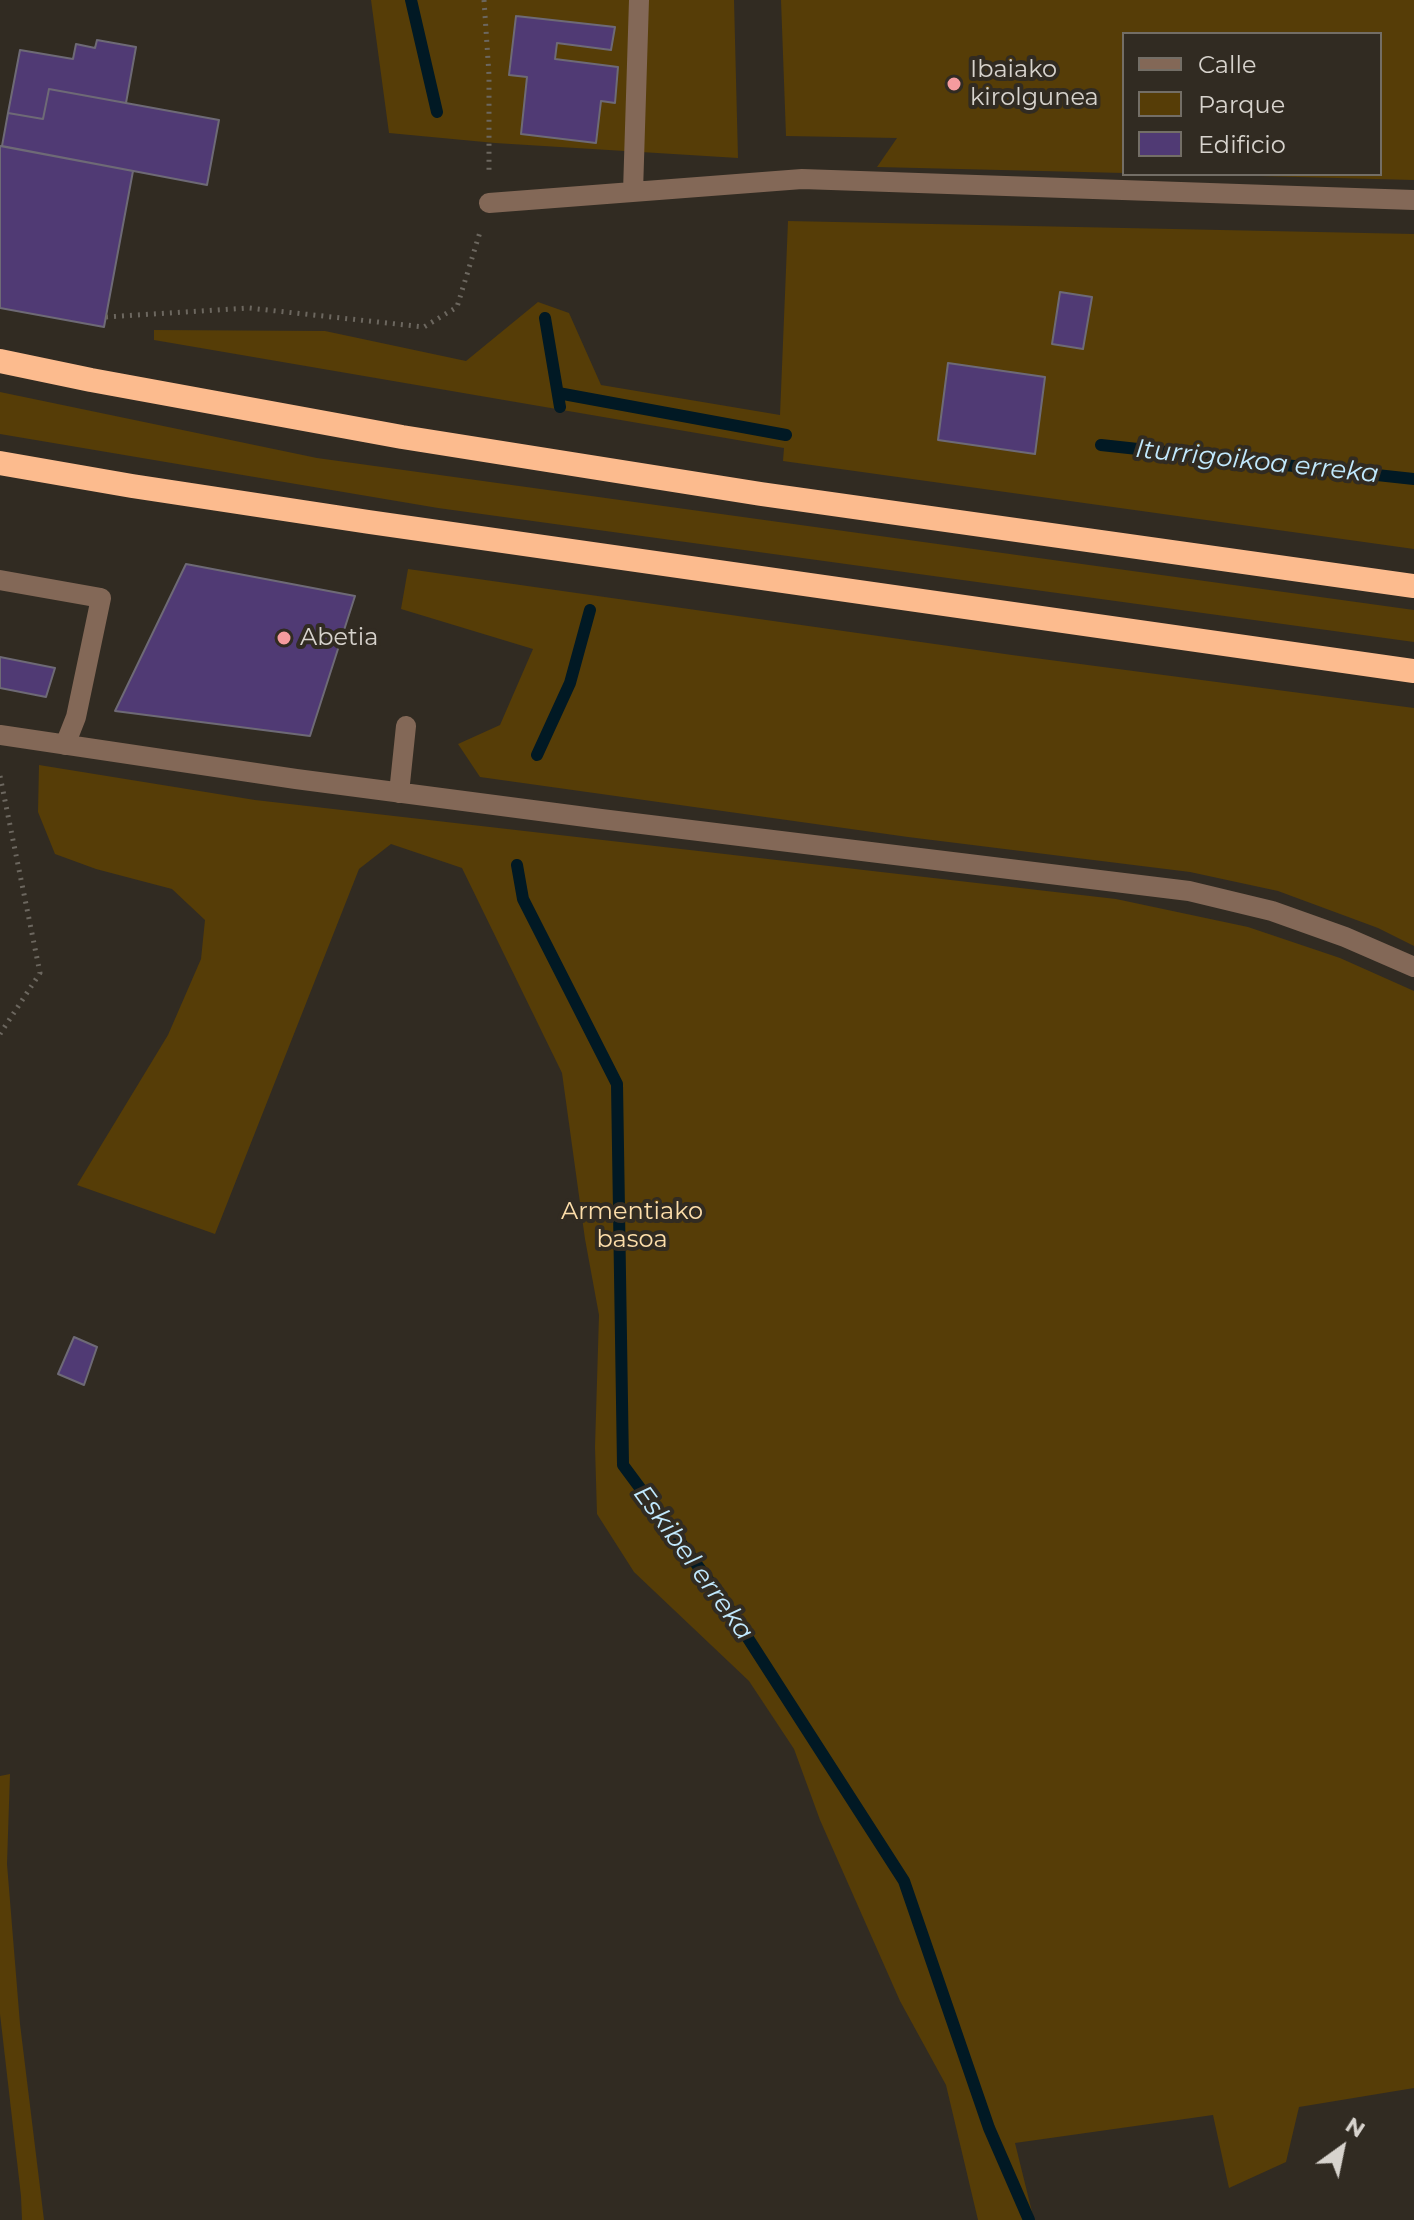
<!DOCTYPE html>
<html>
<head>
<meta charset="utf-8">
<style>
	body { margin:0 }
	#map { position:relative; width:1414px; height:2220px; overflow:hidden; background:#312b22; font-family:Montserrat,sans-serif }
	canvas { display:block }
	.legend { position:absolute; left:1122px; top:32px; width:260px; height:144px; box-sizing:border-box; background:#312b22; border:2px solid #736e66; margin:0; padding:10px 14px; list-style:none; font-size:24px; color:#d7d3cd }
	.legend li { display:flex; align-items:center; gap:16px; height:40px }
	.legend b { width:40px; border:2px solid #736e66 }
	.north { position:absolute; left:1302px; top:2108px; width:80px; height:80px; -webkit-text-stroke:6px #312b22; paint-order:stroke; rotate:33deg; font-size:22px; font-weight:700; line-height:32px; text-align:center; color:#d7d3cd }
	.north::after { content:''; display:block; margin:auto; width:28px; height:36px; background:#d7d3cd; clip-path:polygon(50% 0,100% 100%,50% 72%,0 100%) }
</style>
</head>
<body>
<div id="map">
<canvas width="1414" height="2220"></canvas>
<ul class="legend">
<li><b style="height:10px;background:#836857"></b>Calle</li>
<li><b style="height:22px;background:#563d07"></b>Parque</li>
<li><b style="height:22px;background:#503a74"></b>Edificio</li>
</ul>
<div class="north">N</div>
</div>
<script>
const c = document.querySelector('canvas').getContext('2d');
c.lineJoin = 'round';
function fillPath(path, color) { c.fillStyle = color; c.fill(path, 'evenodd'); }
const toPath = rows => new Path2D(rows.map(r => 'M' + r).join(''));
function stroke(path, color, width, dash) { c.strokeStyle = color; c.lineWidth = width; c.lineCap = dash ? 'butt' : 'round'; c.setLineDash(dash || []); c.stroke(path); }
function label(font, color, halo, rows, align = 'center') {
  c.font = font + ' Montserrat,sans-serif'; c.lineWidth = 8; c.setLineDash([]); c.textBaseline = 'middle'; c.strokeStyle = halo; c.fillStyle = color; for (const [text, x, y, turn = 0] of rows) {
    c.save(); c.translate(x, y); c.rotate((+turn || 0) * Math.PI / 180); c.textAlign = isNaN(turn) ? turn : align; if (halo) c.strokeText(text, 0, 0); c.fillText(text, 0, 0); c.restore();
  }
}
fillPath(toPath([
	[371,0,734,0,738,158,495,143,389,133],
	[781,0,1414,0,1414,180,1181,174,1380,174,1380,34,1124,34,1124,173,877,167,897,138,786,136],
	[788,221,1414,234,1414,549,783,461,784,448,154,340,154,330,325,331,466,361,538,302,569,313,601,385,780,415],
	[0,392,317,458,1414,610,1414,642,438,508,0,434],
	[408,569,1012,655,1414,708,1414,946,1378,928,1278,891,1190,872,908,837,480,777,458,744,500,725,533,649,401,609],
	[39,765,255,800,1116,899,1248,927,1340,958,1414,991,1414,2088,1299,2107,1286,2162,1229,2188,1213,2115,1015,2143,1034,2220,978,2220,946,2085,900,2001,820,1820,794,1749,749,1681,634,1572,597,1514,595,1447,599,1315,585,1239,562,1073,462,868,391,844,359,869,215,1234,77,1185,168,1035,201,959,205,920,172,889,96,869,55,854,38,812],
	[10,1774,7,1864,20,2024,44,2220,22,2220,21,2196,0,2014,0,1776]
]), '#563d07');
stroke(toPath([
	[411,0,437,112],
	[545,318,560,407],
	[558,393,786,435],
	[1101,445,1414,479],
	[537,755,570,683,590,610],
	[517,865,523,899,617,1084,623,1465,726,1604,904,1881,989,2128,1029,2220]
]), '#011924', 12);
const building = toPath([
	[516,16,615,27,611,50,557,43,555,59,618,67,615,103,601,101,596,143,521,134,527,77,509,75,516,16],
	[97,40,136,47,126,103,49,89,43,119,8,113,20,50,73,59,76,44,95,48,97,40],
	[49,89,219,120,207,185,2,146,8,113,43,119,49,89],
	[0,146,133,171,104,327,0,308,0,146],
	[1060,292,1092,297,1083,349,1052,344,1060,292],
	[948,363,1045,377,1035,454,938,440,948,363],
	[186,564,355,596,310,736,115,711,186,564],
	[0,657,55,668,46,697,0,688,0,657],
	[74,1337,97,1347,84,1385,58,1374,74,1337]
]);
fillPath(building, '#503a74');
stroke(building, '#6e6a76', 2);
stroke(toPath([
	[484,0,489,75,489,175],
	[106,317,249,308,424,327,457,307,480,232],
	[0,776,40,973,0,1034]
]), '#6c675f', 5, [2, 6]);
stroke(toPath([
	[633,192,639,0],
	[489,203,802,179,1414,200],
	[0,580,101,598,76,717,65,745],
	[0,735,296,779,601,819,1189,891,1272,911,1345,937,1414,967],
	[399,793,406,726]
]), '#836857', 20);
stroke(toPath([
	[0,361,91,380,402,437,761,494,1414,586],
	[0,463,132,486,369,522,1414,671]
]), '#fcbb8e', 24);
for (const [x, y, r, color] of [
	[954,84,8,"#f59b9e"],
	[284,638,8,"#f59b9e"]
]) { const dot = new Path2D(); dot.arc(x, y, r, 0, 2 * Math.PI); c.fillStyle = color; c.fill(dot); stroke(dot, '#312b22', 3); }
label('24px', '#d7d3cd', '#312b22', [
	["Ibaiako",970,70],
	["kirolgunea",970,98],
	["Abetia",300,638]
], 'left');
label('24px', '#fddeaa', '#312b22', [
	["Armentiako",632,1212],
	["basoa",632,1240]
]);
label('italic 26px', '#c1e9fe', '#312b22', [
	["Iturrigoikoa erreka",1257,462,6],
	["Eskibel erreka",693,1563,54]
]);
</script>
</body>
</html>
